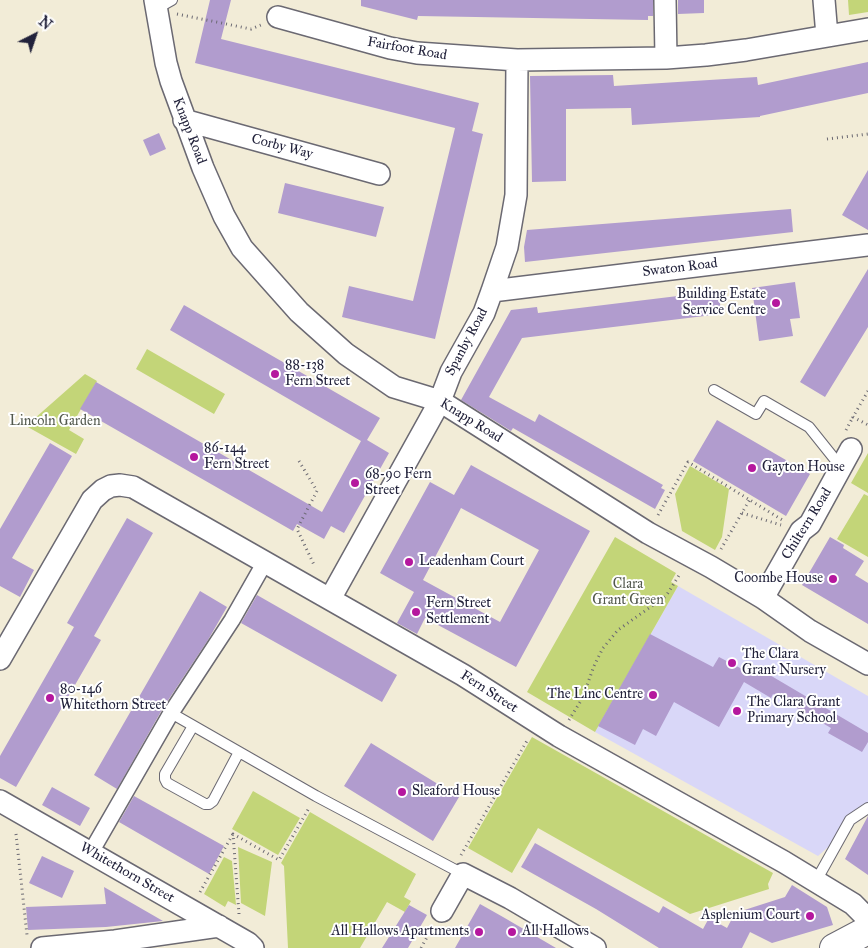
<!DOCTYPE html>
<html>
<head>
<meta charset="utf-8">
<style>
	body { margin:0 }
	#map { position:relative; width:868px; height:948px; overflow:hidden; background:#f2ecd7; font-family:"IM FELL Great Primer",serif }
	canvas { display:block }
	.north { position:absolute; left:10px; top:10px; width:50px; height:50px; -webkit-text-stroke:4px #fff; paint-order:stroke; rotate:41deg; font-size:14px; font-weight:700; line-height:20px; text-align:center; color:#22223b }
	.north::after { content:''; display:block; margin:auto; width:18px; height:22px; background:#22223b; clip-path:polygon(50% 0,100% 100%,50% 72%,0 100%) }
</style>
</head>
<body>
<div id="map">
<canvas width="868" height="948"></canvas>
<div class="north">N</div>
</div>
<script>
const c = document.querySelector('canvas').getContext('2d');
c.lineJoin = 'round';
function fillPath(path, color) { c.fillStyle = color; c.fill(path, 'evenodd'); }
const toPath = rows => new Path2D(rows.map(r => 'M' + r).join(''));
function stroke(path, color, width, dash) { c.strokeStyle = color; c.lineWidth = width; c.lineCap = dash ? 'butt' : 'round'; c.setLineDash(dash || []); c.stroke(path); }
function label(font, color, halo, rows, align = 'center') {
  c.font = font + ' "IM FELL Great Primer",serif'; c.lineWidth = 4; c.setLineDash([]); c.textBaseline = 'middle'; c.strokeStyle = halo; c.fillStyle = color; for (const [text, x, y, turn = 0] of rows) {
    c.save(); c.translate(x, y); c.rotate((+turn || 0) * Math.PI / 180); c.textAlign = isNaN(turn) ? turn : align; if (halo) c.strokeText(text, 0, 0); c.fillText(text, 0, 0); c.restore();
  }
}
fillPath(toPath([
	[678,586,868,696,868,812,818,856,595,732]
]), '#d9d7f8');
fillPath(toPath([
	[848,0,868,0,868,12,849,15],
	[147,349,225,394,214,414,136,369],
	[85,374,97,381,69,430,84,439,76,454,26,426],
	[868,453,868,493,851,483],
	[690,466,729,489,722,537,715,550,682,531,675,494],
	[864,494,868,496,868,557,837,539],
	[615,537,676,573,671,582,678,586,595,732,527,692],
	[532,737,773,873,768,884,769,889,690,914,538,828,512,873,468,848],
	[253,791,300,818,278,855,232,829],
	[310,812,416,874,404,897,411,901,405,912,387,902,360,948,288,948,284,866,281,863],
	[238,847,272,862,265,916,241,903],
	[224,857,232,861,236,905,228,901,225,907,204,894]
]), '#c3d578');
fillPath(toPath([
	[210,0,231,0,221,39,479,103,472,131,483,134,435,339,342,317,349,286,413,301,455,128,195,63],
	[361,0,653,0,653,16,648,16,648,20,418,16,417,20,361,6],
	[678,0,704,0,704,13,678,14],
	[868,62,868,93,760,116,760,117,632,125,631,108,566,109,566,181,532,182,530,76,613,75,614,86,757,77,758,85],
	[159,133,166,149,150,156,143,140],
	[868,170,868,230,842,215],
	[285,183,384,207,376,237,278,213],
	[791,209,793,232,525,262,524,247,527,230],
	[868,269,868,327,825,397,800,382],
	[795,282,800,318,790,319,793,336,759,341,752,288],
	[719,291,721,314,522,338,489,397,535,422,539,414,663,485,661,488,665,490,655,509,513,428,511,431,461,400,511,310,537,307,538,313],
	[184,305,380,418,367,440,389,453,344,533,331,526,324,539,297,524,293,531,80,409,96,382,322,512,361,441,170,330],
	[717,420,810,474,786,516,693,461],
	[50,443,72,456,12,558,34,570,20,597,0,586,0,529],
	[471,465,590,531,516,667,425,618,417,634,397,623,414,592,380,573,430,482,454,495],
	[461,508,539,550,500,622,423,580],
	[127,518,153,533,94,636,101,640,16,787,0,778,0,756,74,627,67,623],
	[830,537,844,545,843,548,864,561,855,575,868,583,868,624,802,585],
	[200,591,227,607,208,640,163,708,117,789,94,775],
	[257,595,397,675,382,702,241,623],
	[650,634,713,667,719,657,742,669,746,661,868,733,868,742,862,752,828,733,831,728,773,694,771,698,744,682,719,727,674,702,656,736,643,729,635,745,598,726],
	[371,743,459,797,433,841,344,786],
	[52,787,90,808,80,826,42,805],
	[134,796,224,846,209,874,119,822],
	[868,816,868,875,845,859],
	[535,843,659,913,663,906,703,929,709,918,727,928,735,913,785,897,792,885,827,907,833,925,772,943,750,932,742,948,659,948,596,909,521,867],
	[42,856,74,871,62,898,29,883],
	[104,887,163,921,106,927,28,930,26,907,106,904],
	[480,904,503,917,556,948,455,948],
	[409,905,427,915,408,948,382,948]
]), '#b19cce');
const service = toPath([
	[156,9,172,0],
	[714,390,756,414,764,401,809,427,841,467],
	[171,713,316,796,463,874],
	[193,726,165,774,165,779,167,783,205,804,209,804,213,801,239,752],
	[816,881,850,820,868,808]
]);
const pedestrian = toPath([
	[91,852,171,713,232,620,265,562]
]);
const minor = toPath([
	[155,0,166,63,171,81,203,168,224,216,242,248,299,312,346,354,394,387,440,401,648,533,711,567,763,598,810,631,868,664],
	[665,0,666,58],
	[824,0,827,36],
	[278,17,390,48,417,53,517,60,666,58,706,55,746,50,868,29],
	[184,120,379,174],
	[492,291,868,245],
	[763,598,801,531,810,524,851,449],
	[330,599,429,421,440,401,451,372,484,313,492,291,507,247,516,195,517,60],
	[0,659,92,500,103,490,111,486,120,485,133,487,463,675,559,736,784,862,853,904,868,919],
	[0,801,248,943,253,948],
	[442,911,463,874,510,898,595,948],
	[42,948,115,941,219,926]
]);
const secondary = toPath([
	[834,948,868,930]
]);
stroke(service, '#6b6972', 12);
stroke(pedestrian, '#6b6972', 18);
stroke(minor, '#6b6972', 24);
stroke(secondary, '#6b6972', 30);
stroke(toPath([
	[177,14,251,29,261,25],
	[827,139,868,134],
	[868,391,853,417,868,425],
	[846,430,853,417],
	[299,461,317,491,297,529,315,567],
	[742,513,781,525],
	[658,515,688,462,784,521],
	[721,549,750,499],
	[569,720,582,699,594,666,603,648,618,630,666,596,680,574],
	[16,834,27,935],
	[461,855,528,739],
	[200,892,233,834],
	[239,914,233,834,279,860,309,808],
	[421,948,432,928]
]), '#6b6972', 3, [1, 4]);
stroke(service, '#fff', 10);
stroke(pedestrian, '#fff', 15);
stroke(minor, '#fff', 21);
stroke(secondary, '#fff', 28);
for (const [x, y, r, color] of [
	[776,303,5,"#b5179e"],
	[275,374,5,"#b5179e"],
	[194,457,5,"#b5179e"],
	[752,468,5,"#b5179e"],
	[355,483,5,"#b5179e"],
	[409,562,5,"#b5179e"],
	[833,579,5,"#b5179e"],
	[416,612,5,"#b5179e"],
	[732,663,5,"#b5179e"],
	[653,695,5,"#b5179e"],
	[50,698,5,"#b5179e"],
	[737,711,5,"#b5179e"],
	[402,792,5,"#b5179e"],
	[810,916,5,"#b5179e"],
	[479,932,5,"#b5179e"],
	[512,932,5,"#b5179e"]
]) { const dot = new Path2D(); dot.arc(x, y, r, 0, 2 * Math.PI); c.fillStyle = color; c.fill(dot); stroke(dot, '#fff', 2); }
label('14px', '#22223b', '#fff', [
	["Fairfoot Road",407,49,10],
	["Knapp Road",189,131,69],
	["Corby Way",282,147,15],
	["Swaton Road",680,268,-7],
	["Spanby Road",467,342,-62],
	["Knapp Road",471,421,32],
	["Chiltern Road",807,524,-58],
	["Fern Street",489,692,33],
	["Whitethorn Street",127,873,30]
]);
label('14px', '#22223b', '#fff', [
	["Building Estate",766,295,"right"],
	["Service Centre",766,311,"right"],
	["88-138",285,366],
	["Fern Street",285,382],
	["86-144",204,449],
	["Fern Street",204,465],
	["Gayton House",762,468],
	["68-90 Fern",365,475],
	["Street",365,491],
	["Leadenham Court",419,562],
	["Coombe House",823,579,"right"],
	["Fern Street",426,604],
	["Settlement",426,620],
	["The Clara",742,655],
	["Grant Nursery",742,671],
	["80-146",60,690],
	["Whitethorn Street",60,706],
	["The Linc Centre",643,695,"right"],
	["The Clara Grant",747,703],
	["Primary School",747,719],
	["Sleaford House",412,792],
	["Asplenium Court",800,916,"right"],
	["All Hallows Apartments",469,932,"right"],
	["All Hallows",522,932]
], 'left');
label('14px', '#52584d', '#fff', [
	["Lincoln Garden",55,422],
	["Clara",628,585],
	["Grant Green",628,601]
]);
</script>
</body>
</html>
